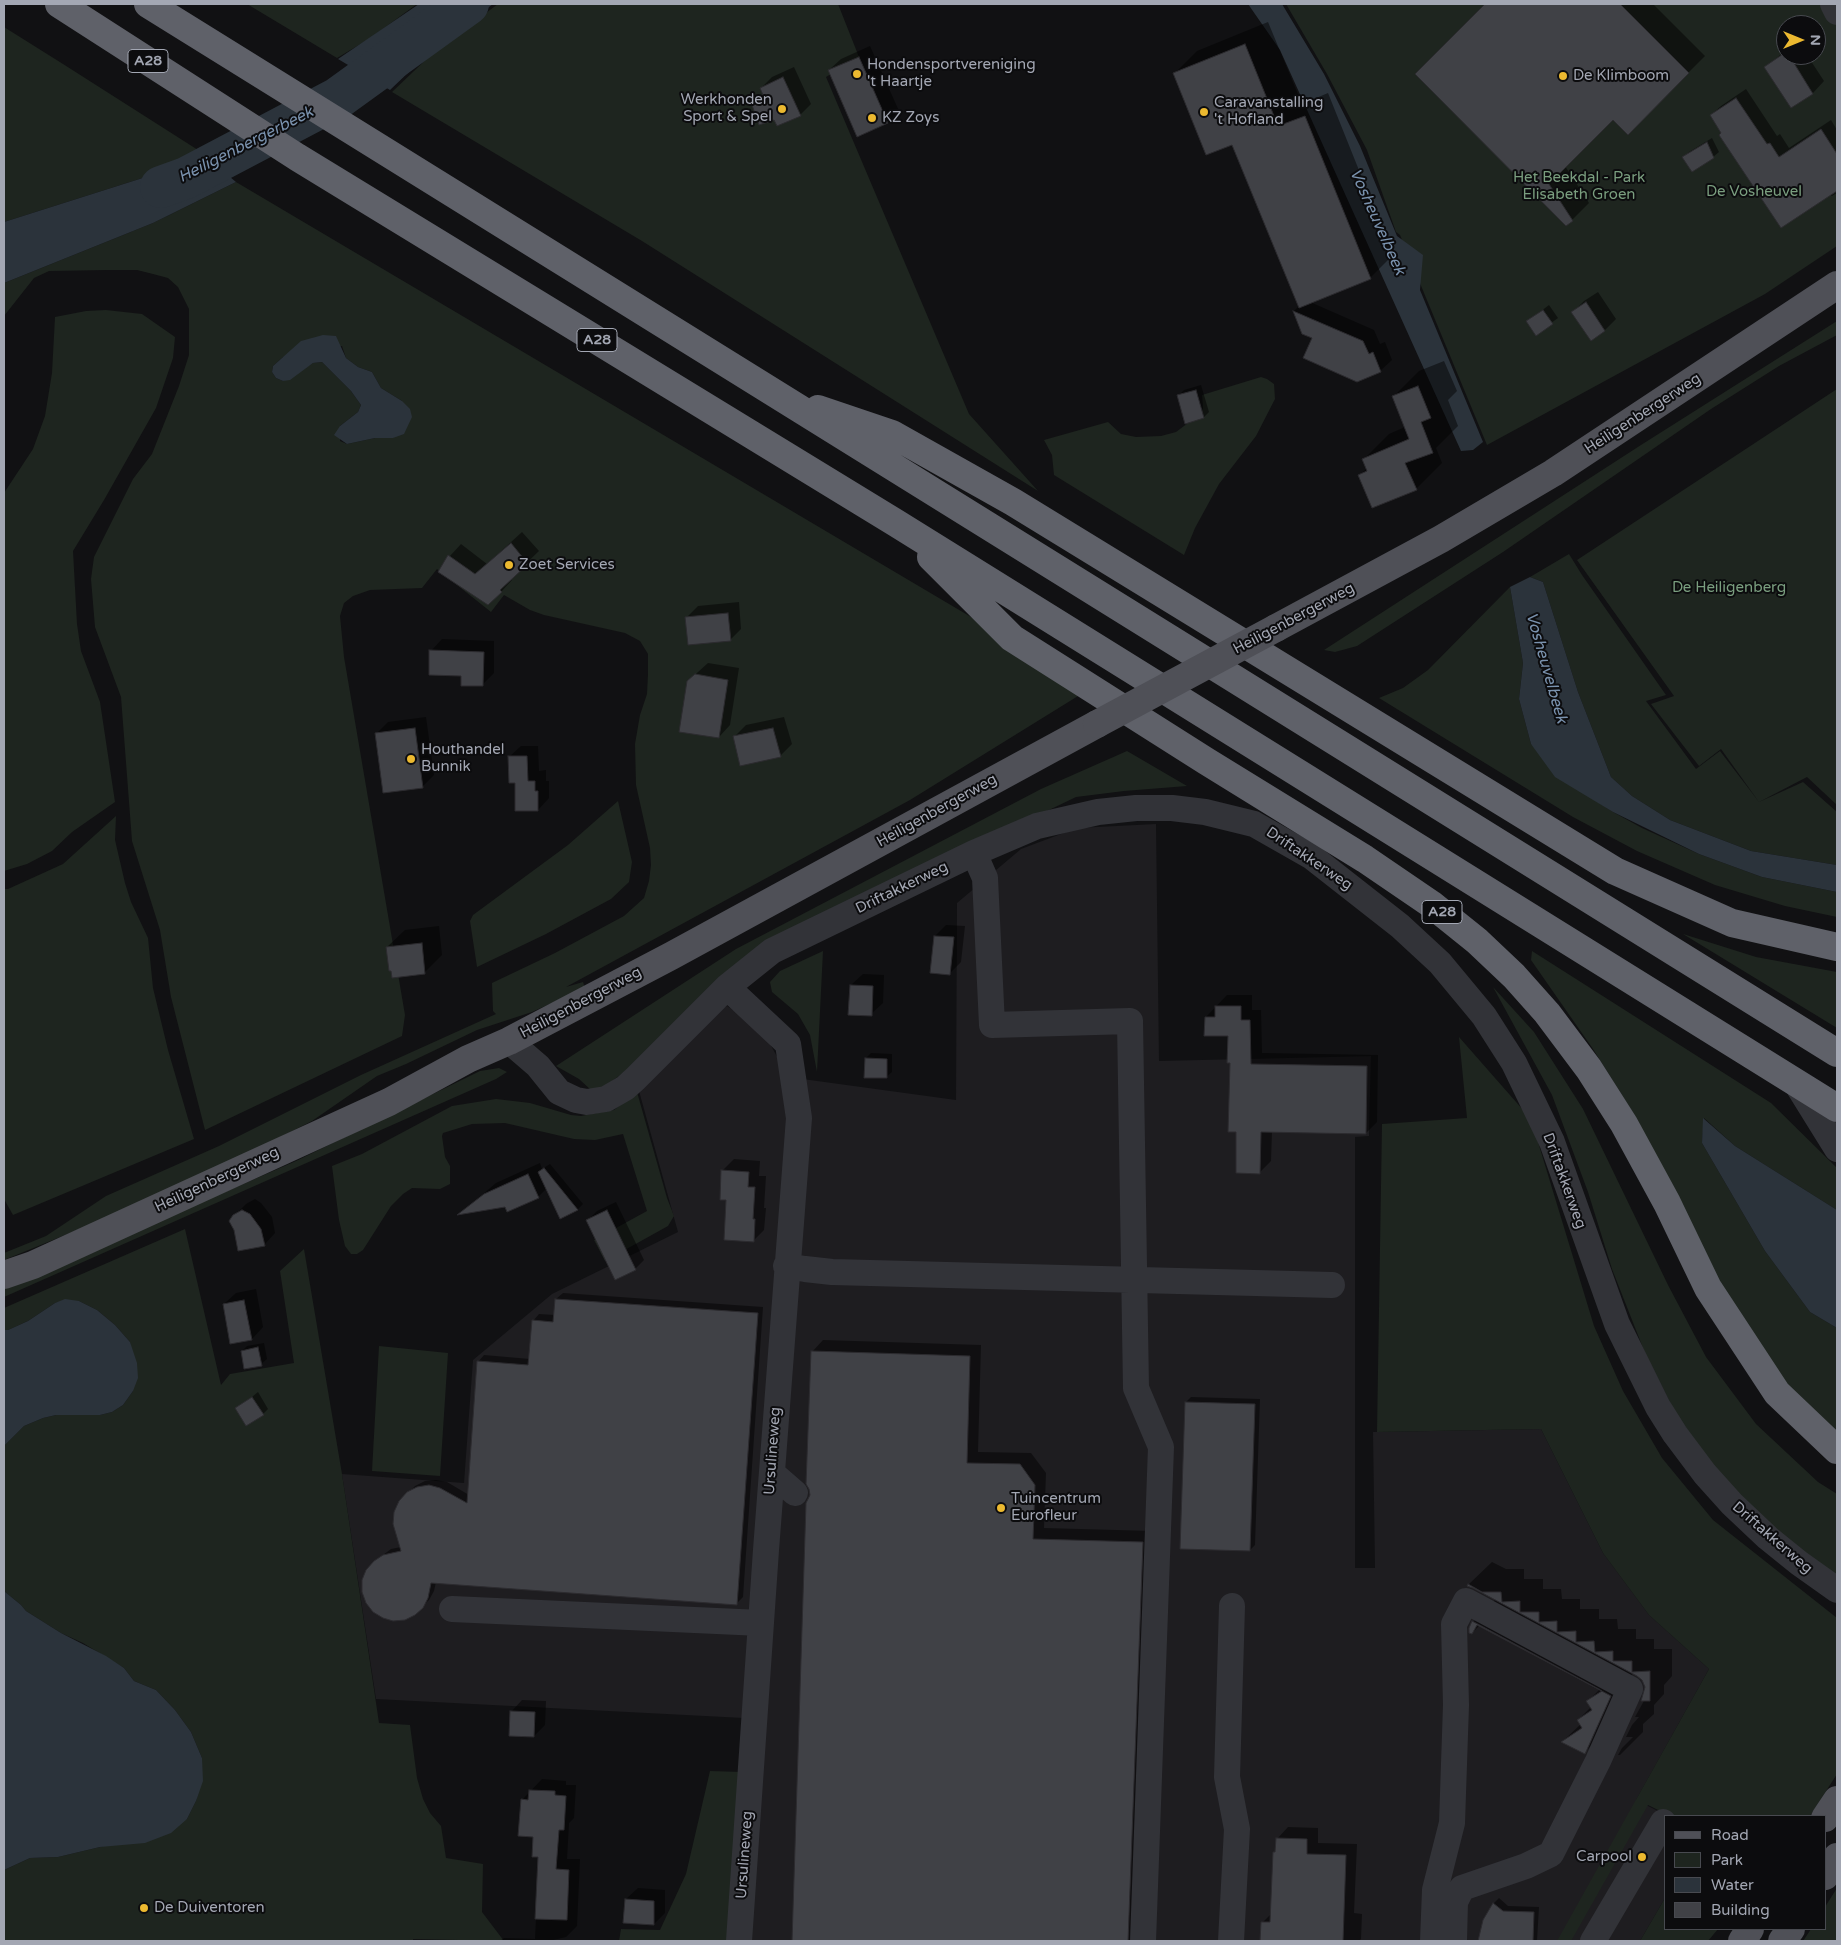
<!DOCTYPE html>
<html>
<head>
<meta charset="utf-8">
<style>
	body { margin:0 }
	#map { position:relative; width:1841px; height:1945px; overflow:hidden; background:#111113; font-family:"Varela Round",sans-serif }
	canvas { display:block }
	.frame { position:absolute; inset:0; border:5px solid #a3a7b3; pointer-events:none }
	.legend { position:absolute; left:1664px; top:1815px; width:162px; height:115px; box-sizing:border-box; background:#0c0c0e; border:1px solid #484a50; margin:0; padding:6px 9px; list-style:none; font-size:15px; color:#a3a7b3 }
	.legend li { display:flex; align-items:center; gap:10px; height:25px }
	.legend b { width:25px; border:1px solid #484a50 }
	.north { position:absolute; left:1776px; top:15px; width:50px; height:50px; box-sizing:border-box; background:#0c0c0e; border:1px solid #484a50; border-radius:50%; rotate:90deg; font-size:14px; font-weight:700; line-height:20px; text-align:center; color:#a3a7b3 }
	.north::after { content:''; display:block; margin:auto; width:18px; height:22px; background:#ecb930; clip-path:polygon(50% 0,100% 100%,50% 72%,0 100%) }
</style>
</head>
<body>
<div id="map">
<canvas width="1841" height="1945"></canvas>
<div class="frame"></div>
<ul class="legend">
<li><b style="height:6px;background:#4f5057"></b>Road</li>
<li><b style="height:14px;background:#1e251f"></b>Park</li>
<li><b style="height:14px;background:#2b333b"></b>Water</li>
<li><b style="height:14px;background:#404146"></b>Building</li>
</ul>
<div class="north">N</div>
</div>
<script>
const c = document.querySelector('canvas').getContext('2d');
c.lineJoin = 'round';
function fillPath(path, color) { c.fillStyle = color; c.fill(path, 'evenodd'); }
const toPath = rows => new Path2D(rows.map(r => 'M' + r).join(''));
function stroke(path, color, width, dash) { c.strokeStyle = color; c.lineWidth = width; c.lineCap = dash ? 'butt' : 'round'; c.setLineDash(dash || []); c.stroke(path); }
function label(font, color, halo, rows, align = 'center') {
  c.font = font + ' "Varela Round",sans-serif'; c.lineWidth = 4; c.setLineDash([]); c.textBaseline = 'middle'; c.strokeStyle = halo; c.fillStyle = color; for (const [text, x, y, turn = 0] of rows) {
    c.save(); c.translate(x, y); c.rotate((+turn || 0) * Math.PI / 180); c.textAlign = isNaN(turn) ? turn : align; if (halo) c.strokeText(text, 0, 0); c.fillText(text, 0, 0); c.restore();
  }
}
fillPath(toPath([
	[1156,824,1159,1061,1371,1056,1369,1136,1355,1137,1355,1568,1375,1568,1373,1432,1541,1429,1603,1553,1649,1615,1709,1669,1636,1800,1668,1816,1665,1816,1665,1898,1640,1941,748,1941,763,1719,376,1699,342,1474,464,1483,473,1360,552,1294,678,1232,639,1091,710,1013,727,1006,761,1027,788,1077,956,1100,957,903,1021,849,1077,828]
]), '#1e1d20');
fillPath(toPath([
	[247,4,417,4,369,39,337,58],
	[498,4,838,4,859,57,826,77,969,414,1038,491,642,241,392,92,436,50],
	[1286,4,1837,4,1837,246,1765,294,1487,445,1400,235,1396,232,1367,150,1327,74],
	[1786,25,1816,25,1816,55,1786,55],
	[4,27,63,64,198,150,152,175,4,222],
	[236,182,1091,688,910,800,566,987,583,982,585,988,532,1012,477,1030,406,1064,377,1076,312,1121,180,1188,4,1260,4,1253,46,1236,106,1196,219,1146,361,1075,496,1014,493,1011,492,983,555,953,624,916,644,898,649,881,651,865,650,848,636,785,635,744,640,715,647,694,648,674,648,654,640,641,625,633,544,615,530,610,504,595,491,612,437,569,422,588,370,590,353,596,344,603,340,616,344,657,405,1015,402,1036,205,1130,171,997,160,930,132,841,121,697,95,627,91,579,94,557,133,479,152,454,179,386,189,355,189,309,178,287,168,278,153,274,137,270,107,270,49,271,34,278,4,316,4,283,153,223],
	[342,346,346,358,358,367,372,372,381,388,402,401,393,438,375,438,347,444,340,441,340,426,358,412,361,405,351,391,322,362,313,363,283,381,276,378,272,372,273,366,283,357],
	[106,310,142,314,175,337,173,358,156,408,104,500,73,551,77,624,81,651,100,702,115,802,72,832,52,851,27,864,4,871,4,493,33,449,45,416,52,373,55,317,86,311],
	[1837,321,1837,335,1779,366,1711,409,1503,552,1357,646,1335,652,1324,650,1641,445],
	[1261,377,1267,379,1274,384,1275,399,1256,436,1219,484,1195,528,1184,555,1054,475,1052,455,1044,440,1108,422,1121,434,1136,437,1161,436,1176,432,1200,414,1203,408,1202,395],
	[1837,389,1837,805,1807,777,1759,802,1803,782,1837,812,1837,865,1751,851,1670,820,1632,796,1611,777,1578,692,1543,582,1530,577,1569,554,1582,575,1666,695,1646,701,1696,769,1720,751,1759,802,1721,749,1699,766,1651,704,1674,696,1577,560],
	[1510,587,1523,663,1519,699,1531,744,1576,788,1613,812,1642,828,1699,854,1762,877,1837,892,1837,917,1785,906,1715,885,1637,851,1573,817,1379,698,1403,688,1428,670],
	[1127,751,1187,786,1124,791,1076,797,829,916,603,1088,591,1090,579,1079,556,1066,736,949,1041,789],
	[618,801,632,862,629,882,611,899,546,934,477,967,470,921,473,915,568,845],
	[116,816,115,840,125,883,131,902,148,938,153,988,168,1050,194,1139,13,1215,4,1199,4,889,8,889,63,864],
	[1683,934,1756,957,1837,972,1837,1028],
	[823,951,817,1072,810,1035,798,1014,772,992,770,982,780,971],
	[1532,951,1771,1103,1837,1168,1837,1210,1735,1146,1704,1118,1702,1143,1765,1251,1810,1312,1837,1328,1837,1442,1781,1386,1727,1304,1637,1119,1593,1049,1531,960],
	[1493,987,1534,1032,1583,1109,1668,1285,1706,1357,1756,1424,1818,1482,1837,1494,1837,1577,1769,1526,1719,1475,1678,1418,1645,1353,1612,1269,1588,1192,1552,1095],
	[1459,1037,1531,1119,1594,1326,1623,1391,1662,1458,1713,1520,1837,1618,1837,1774,1810,1816,1670,1816,1648,1805,1571,1941,1557,1941,1709,1669,1649,1615,1603,1553,1541,1429,1377,1432,1382,1124,1467,1118],
	[499,1068,507,1072,496,1079,4,1297,4,1285,64,1262,296,1161,480,1071],
	[637,1092,667,1198,674,1216,668,1226,605,1261,594,1240,647,1211,623,1134,595,1140,574,1139,505,1123,472,1124,443,1133,442,1136,445,1157,450,1166,450,1184,440,1189,412,1188,403,1194,391,1206,363,1250,357,1254,351,1254,345,1246,339,1220,332,1166,362,1154,452,1106,496,1099,530,1103,571,1115,581,1116,614,1110],
	[185,1229,221,1385,230,1374,294,1363,280,1271,304,1249,342,1474,379,1723,410,1725,417,1778,423,1799,430,1813,441,1826,446,1858,483,1864,482,1912,504,1941,413,1939,413,1941,4,1941,4,1870,30,1858,58,1857,100,1847,187,1819,196,1801,202,1758,191,1732,175,1710,156,1690,134,1681,124,1668,83,1643,61,1633,26,1611,21,1605,4,1591,4,1446,24,1426,43,1418,56,1415,100,1415,112,1412,123,1405,133,1391,130,1342,115,1325,97,1310,79,1301,55,1303,28,1321,8,1330,4,1330,4,1308],
	[379,1346,448,1353,440,1476,372,1471],
	[710,1771,742,1772,729,1941,619,1941,621,1929,660,1930,686,1874],
	[1837,1888,1837,1941,1803,1941,1811,1929,1825,1929,1825,1907],
	[1665,1898,1665,1929,1718,1929,1708,1941,1640,1941]
]), '#1e251f');
fillPath(toPath([
	[419,4,493,4,433,49,390,90,338,59],
	[1248,4,1282,4,1324,74,1360,146,1397,236,1423,255,1420,290,1483,442,1473,450,1461,451,1280,50],
	[198,150,236,182,153,223,4,283,4,222,152,175],
	[323,335,336,336,346,358,358,367,372,372,381,388,402,401,410,409,412,417,404,434,393,438,375,438,347,444,334,435,340,426,358,412,361,405,351,391,322,362,313,363,290,380,283,381,276,378,272,372,273,366,301,341],
	[1530,577,1543,582,1578,692,1611,777,1632,796,1670,820,1751,851,1837,865,1837,892,1762,877,1699,854,1613,812,1555,777,1531,744,1519,699,1523,663,1510,587],
	[1703,1118,1735,1146,1837,1210,1837,1328,1810,1312,1765,1251,1702,1143],
	[65,1299,79,1301,97,1310,115,1325,130,1342,137,1363,138,1378,133,1391,123,1405,112,1412,100,1415,56,1415,43,1418,24,1426,4,1446,4,1330,8,1330,28,1321,55,1303],
	[4,1591,21,1605,26,1611,61,1633,106,1656,124,1668,134,1681,156,1690,175,1710,191,1732,202,1758,203,1781,196,1801,187,1819,171,1833,145,1843,100,1847,58,1857,30,1858,4,1870]
]), '#2b333b');
fillPath(toPath([
	[1487,4,1653,4,1705,56,1628,133,1613,118,1565,166,1589,203,1572,220,1416,74],
	[1268,22,1302,104,1328,93,1393,255,1370,278,1310,302,1374,330,1380,344,1385,342,1392,360,1380,371,1303,333,1294,311,1299,306,1233,143,1174,74,1197,51],
	[870,46,899,111,888,122,829,70,841,59],
	[1786,50,1786,55,1807,55,1824,81,1813,93,1791,106,1766,67],
	[794,67,811,104,800,115,775,118,753,105,764,94,761,88,772,77],
	[1746,89,1777,136,1780,134,1789,148,1831,120,1837,130,1837,193,1832,196,1724,134,1711,115,1721,106],
	[1712,138,1719,152,1713,157,1684,157,1689,152],
	[1598,292,1616,319,1605,330,1573,312,1584,301],
	[1549,305,1558,318,1536,334,1528,321],
	[1444,361,1457,391,1448,400,1458,426,1436,448,1442,463,1416,489,1360,475,1367,468,1363,460,1389,434,1405,427,1393,397,1419,371],
	[1201,385,1209,412,1204,417,1178,396,1184,390],
	[522,532,539,551,510,579,512,580,501,592,440,571,450,556,461,544,487,564],
	[739,602,741,629,730,640,687,617,698,606],
	[442,639,494,641,494,673,482,685,462,675,431,651],
	[708,663,739,668,730,725,719,737,688,681],
	[426,717,434,775,423,786,376,734,388,722],
	[784,717,792,744,780,756,734,737,746,725],
	[521,746,538,746,539,771,546,770,546,781,549,781,549,798,538,810,516,782,509,757],
	[946,925,965,926,961,962,949,974,935,936],
	[439,926,442,955,425,972,387,947,405,930],
	[863,974,884,975,883,1003,871,1014,851,985],
	[1227,995,1252,995,1252,1010,1261,1010,1262,1053,1378,1055,1377,1122,1366,1133,1272,1131,1271,1161,1260,1172,1238,1131,1229,1035,1206,1017],
	[871,1053,892,1054,892,1072,886,1077,866,1058],
	[734,1159,760,1161,759,1176,766,1176,764,1208,766,1208,764,1230,753,1241,722,1171],
	[540,1163,542,1169,550,1164,583,1204,578,1209,561,1217,547,1188,538,1197,506,1206,461,1213,496,1183],
	[255,1199,261,1203,272,1217,275,1233,264,1245,234,1216,246,1204],
	[616,1202,644,1260,635,1269,588,1220,597,1211],
	[256,1289,263,1327,252,1339,224,1304,236,1293],
	[563,1293,763,1307,743,1597,736,1604,436,1582,434,1591,429,1600,414,1614,375,1561,391,1549,401,1547,400,1502,415,1486,425,1481,436,1480,447,1482,469,1495,478,1362,484,1355,530,1359,533,1321,539,1314,555,1315,556,1299],
	[823,1340,981,1345,978,1452,1031,1453,1046,1473,1044,1528,1153,1531,1142,1941,793,1941,807,1504,811,1496,812,1352],
	[264,1343,267,1359,261,1364,242,1351,247,1346],
	[258,1392,268,1409,263,1414,237,1409],
	[1191,1397,1260,1399,1255,1545,1250,1550,1186,1402],
	[1492,1562,1506,1569,1524,1569,1524,1579,1543,1579,1543,1589,1561,1589,1562,1599,1580,1599,1580,1609,1599,1609,1599,1619,1617,1619,1618,1629,1636,1629,1636,1639,1654,1639,1654,1649,1672,1649,1672,1676,1664,1685,1664,1694,1654,1705,1654,1714,1643,1724,1643,1732,1620,1755,1618,1755,1622,1748,1633,1737,1626,1737,1632,1725,1639,1717,1635,1717,1645,1699,1646,1687,1643,1680,1633,1672,1607,1730,1584,1753,1563,1741,1581,1724,1578,1720,1591,1707,1588,1701,1600,1689,1480,1625,1472,1633,1473,1622,1496,1599,1468,1585],
	[522,1700,546,1701,545,1725,534,1736,511,1712],
	[542,1779,566,1781,566,1785,576,1785,574,1818,569,1823,567,1859,580,1859,577,1926,566,1937,549,1941,500,1941,504,1938,535,1939,539,1856,522,1800],
	[1288,1827,1318,1828,1318,1843,1357,1844,1354,1913,1362,1914,1361,1939,1359,1941,1262,1941,1262,1923,1271,1914,1274,1853,1277,1850,1277,1839],
	[638,1888,665,1890,665,1913,654,1924,626,1899],
	[1499,1898,1508,1906,1539,1907,1537,1941,1480,1941,1484,1921,1494,1903]
]), '#0007');
stroke(toPath([
	[161,187,186,178,338,98,468,4]
]), '#2b333b', 42);
const building = toPath([
	[1485,4,1620,4,1689,73,1628,135,1613,120,1549,184,1573,221,1566,226,1415,74,1485,4],
	[1245,44,1278,126,1305,116,1371,279,1299,308,1232,145,1206,155,1173,73,1245,44],
	[1786,52,1786,55,1789,55,1813,94,1791,108,1764,67,1786,52],
	[859,57,888,123,857,137,828,70,859,57],
	[783,77,801,116,777,126,774,120,759,125,752,105,765,100,760,88,783,77],
	[1736,98,1767,144,1770,143,1779,157,1821,129,1837,154,1837,191,1781,228,1719,135,1721,133,1710,115,1736,98],
	[1707,142,1714,158,1692,172,1682,157,1707,142],
	[1586,302,1605,331,1591,341,1571,312,1586,302],
	[1543,310,1553,324,1536,336,1526,321,1543,310],
	[1293,311,1363,341,1369,354,1373,352,1381,372,1357,382,1303,358,1312,338,1302,334,1293,311],
	[1418,386,1431,418,1421,422,1433,453,1405,463,1417,490,1372,508,1358,475,1367,471,1362,459,1409,439,1392,396,1418,386],
	[1196,390,1204,418,1185,424,1177,395,1196,390],
	[511,543,528,564,500,590,502,592,488,605,438,572,448,555,475,574,511,543],
	[728,613,731,641,688,645,685,617,728,613],
	[429,650,484,652,483,686,461,686,461,676,429,675,429,650],
	[695,674,728,680,719,738,679,732,687,681,695,674],
	[415,728,423,788,383,793,375,733,415,728],
	[773,728,781,757,740,766,733,736,773,728],
	[508,756,527,756,528,781,535,781,535,791,538,791,538,811,515,811,515,783,509,783,508,756],
	[934,936,954,937,950,975,930,973,934,936],
	[422,943,425,974,392,978,391,971,389,971,386,947,422,943],
	[850,985,873,986,872,1016,848,1015,850,985],
	[1215,1006,1241,1006,1241,1020,1250,1020,1251,1064,1367,1066,1366,1134,1261,1132,1260,1174,1236,1173,1236,1132,1228,1132,1230,1063,1227,1063,1228,1036,1204,1036,1205,1017,1215,1017,1215,1006],
	[865,1058,887,1059,887,1078,864,1078,865,1058],
	[544,1168,578,1210,560,1219,538,1172,544,1168],
	[721,1170,749,1172,748,1187,755,1187,753,1219,755,1219,754,1242,724,1240,726,1200,720,1200,721,1170],
	[528,1174,539,1198,507,1212,505,1207,457,1215,484,1194,528,1174],
	[242,1210,250,1214,261,1229,265,1246,238,1251,234,1230,229,1221,233,1215,242,1210],
	[607,1210,636,1270,615,1280,586,1220,607,1210],
	[555,1299,758,1313,737,1605,431,1583,428,1598,423,1608,415,1615,405,1620,393,1621,383,1618,373,1612,366,1603,362,1592,362,1580,366,1570,374,1561,383,1555,401,1551,393,1524,394,1512,399,1501,407,1492,417,1487,429,1485,440,1488,467,1503,477,1361,528,1365,532,1320,553,1322,555,1299],
	[244,1300,252,1340,230,1344,223,1304,244,1300],
	[258,1347,262,1366,244,1369,241,1351,258,1347],
	[811,1351,970,1356,967,1463,1020,1464,1035,1485,1033,1539,1143,1542,1128,1941,792,1941,806,1503,810,1495,809,1489,806,1484,811,1351],
	[252,1397,264,1415,246,1426,235,1408,252,1397],
	[1185,1402,1255,1404,1250,1551,1180,1549,1185,1402],
	[1468,1584,1482,1592,1501,1592,1502,1602,1520,1601,1520,1612,1539,1612,1539,1622,1557,1621,1557,1632,1576,1631,1576,1642,1594,1641,1595,1652,1613,1651,1613,1661,1632,1661,1632,1672,1650,1671,1650,1701,1641,1701,1645,1687,1642,1680,1637,1676,1473,1588,1467,1586,1468,1584],
	[1472,1621,1611,1696,1585,1754,1561,1742,1582,1728,1577,1720,1592,1710,1586,1701,1602,1691,1477,1625,1472,1634,1469,1633,1469,1628,1472,1621],
	[510,1711,535,1712,534,1737,509,1736,510,1711],
	[529,1790,555,1791,555,1795,566,1796,564,1830,559,1830,556,1869,569,1870,567,1920,535,1919,538,1857,532,1857,533,1837,518,1836,521,1799,528,1800,529,1790],
	[1276,1838,1307,1839,1307,1854,1346,1855,1343,1941,1260,1941,1261,1922,1270,1922,1273,1852,1275,1852,1276,1838],
	[625,1899,654,1901,654,1925,623,1923,625,1899],
	[1493,1903,1503,1911,1534,1912,1533,1941,1478,1941,1483,1920,1493,1903]
]);
fillPath(building, '#404146');
stroke(building, '#2c2b2f', 1);
stroke(toPath([
	[1833,4,1837,12],
	[974,853,985,878,992,1025,1130,1021,1136,1388,1161,1447,1143,1941],
	[727,987,788,1044,799,1118,766,1550,739,1941],
	[509,1041,538,1066,559,1092,576,1100,587,1102,606,1099,625,1088,635,1079,727,987,772,951,974,853,1037,826,1098,812,1136,808,1172,808,1205,812,1254,824,1312,857,1400,926,1440,963,1484,1016,1514,1063,1552,1142,1617,1324,1658,1407,1675,1434,1705,1474,1732,1504,1768,1538,1799,1563,1837,1590],
	[1796,1083,1837,1149],
	[786,1266,805,1269,832,1272,1332,1285],
	[772,1473,795,1493],
	[452,1609,761,1623],
	[1231,1941,1237,1829,1227,1777,1232,1606],
	[1433,1941,1435,1890,1452,1823,1456,1705,1454,1624,1466,1601,1630,1689,1598,1761,1551,1854,1526,1866,1462,1888,1455,1902,1454,1941],
	[1593,1941,1663,1822]
]), '#323338', 26);
stroke(toPath([
	[1276,628,1441,539,1553,473,1837,285],
	[4,1275,33,1265,389,1102,468,1059,509,1041,671,956,1097,724],
	[1825,1818,1837,1800],
	[1825,1876,1837,1857],
	[1742,1941,1750,1929],
	[1782,1941,1791,1929]
]), '#4f5057', 28);
stroke(toPath([
	[59,4,297,157,896,523,1837,1108],
	[148,4,1837,1053],
	[818,409,892,434,1013,502,1615,871,1732,923,1837,947],
	[931,557,1012,638,1206,761,1365,859,1431,904,1477,941,1514,976,1547,1013,1589,1069,1624,1124,1667,1203,1708,1288,1777,1393,1837,1450]
]), '#5f6169', 28);
stroke(toPath([
	[1097,724,1276,628]
]), '#4f5057', 28);
for (const [x, y, r, color] of [
	[857,74,5,"#ecb930"],
	[1563,76,5,"#ecb930"],
	[782,109,5,"#ecb930"],
	[1204,112,5,"#ecb930"],
	[872,118,5,"#ecb930"],
	[509,565,5,"#ecb930"],
	[411,759,5,"#ecb930"],
	[1001,1508,5,"#ecb930"],
	[1642,1857,5,"#ecb930"],
	[144,1908,5,"#ecb930"]
]) { const dot = new Path2D(); dot.arc(x, y, r, 0, 2 * Math.PI); c.fillStyle = color; c.fill(dot); stroke(dot, '#0c0c0e', 2); }
for (const [x, y, w] of [
	[148,61,40],
	[597,340,40],
	[1442,912,40]
]) { const box = new Path2D(); box.roundRect(x - w / 2, y - 11.5, w, 23, 4); c.fillStyle = '#0c0c0e'; c.fill(box); stroke(box, '#a3a7b3', 1); }
label('bold 14px', '#a3a7b3', null, [
	["A28",148,61],
	["A28",597,340],
	["A28",1442,912]
]);
label('15px', '#a3a7b3', '#0c0c0e', [
	["Hondensportvereniging",867,65],
	["'t Haartje",867,82],
	["De Klimboom",1573,76],
	["Werkhonden",772,100,"right"],
	["Sport & Spel",772,117,"right"],
	["Caravanstalling",1214,103],
	["'t Hofland",1214,120],
	["KZ Zoys",882,118],
	["Zoet Services",519,565],
	["Houthandel",421,750],
	["Bunnik",421,767],
	["Tuincentrum",1011,1499],
	["Eurofleur",1011,1516],
	["Carpool",1632,1857,"right"],
	["De Duiventoren",154,1908]
], 'left');
label('15px', '#7a9e7f', '#0c0c0e', [
	["Het Beekdal - Park",1579,178],
	["Elisabeth Groen",1579,195],
	["De Vosheuvel",1754,192],
	["De Heiligenberg",1729,588]
]);
label('15px', '#a3a7b3', '#0c0c0e', [
	["Heiligenbergerweg",1643,414,-33],
	["Heiligenbergerweg",1294,619,-28],
	["Heiligenbergerweg",937,811,-29],
	["Driftakkerweg",1309,859,34],
	["Driftakkerweg",902,888,-26],
	["Heiligenbergerweg",581,1003,-28],
	["Heiligenbergerweg",217,1180,-25],
	["Driftakkerweg",1564,1181,70],
	["Ursulineweg",773,1451,-86],
	["Driftakkerweg",1772,1538,41],
	["Ursulineweg",745,1855,-86]
]);
label('italic 16px', '#7a92ae', '#0c0c0e', [
	["Heiligenbergerbeek",246,145,-27],
	["Vosheuvelbeek",1377,222,66],
	["Vosheuvelbeek",1546,668,74]
]);
</script>
</body>
</html>
